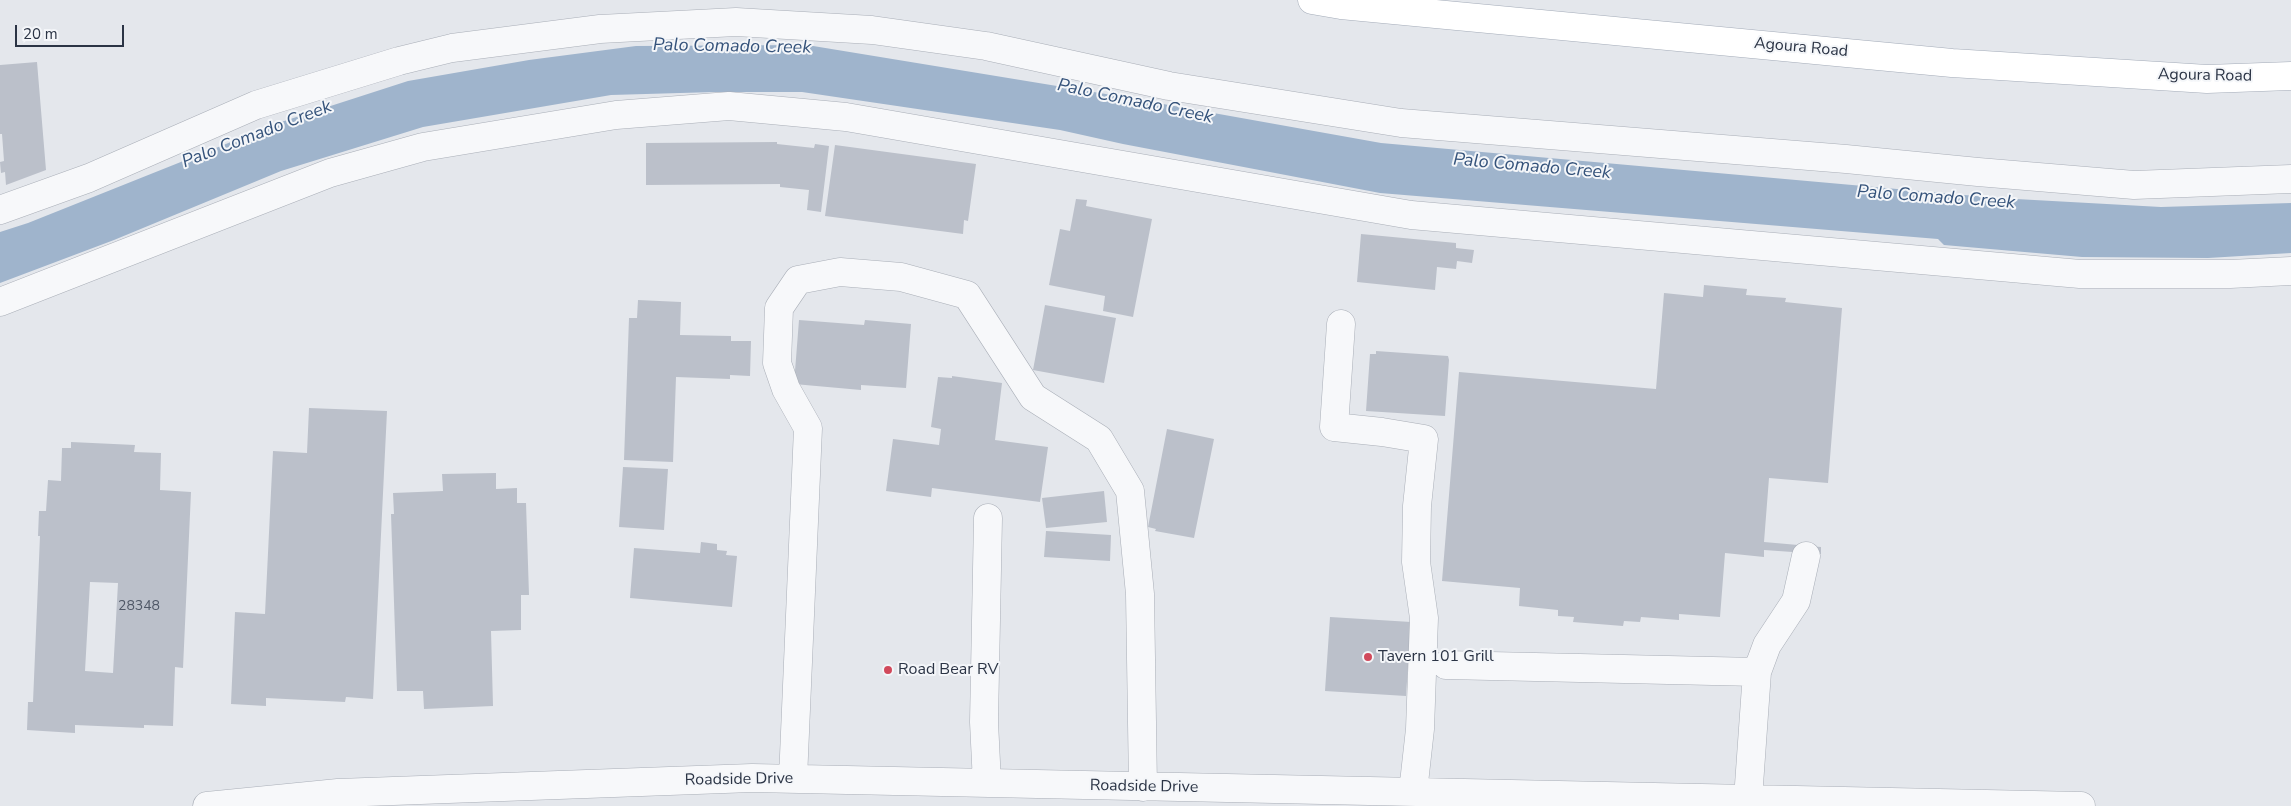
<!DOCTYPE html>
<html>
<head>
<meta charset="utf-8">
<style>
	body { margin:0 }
	#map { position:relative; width:2291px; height:806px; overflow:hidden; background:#e4e7ec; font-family:"Nunito Sans",sans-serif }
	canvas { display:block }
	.scale { position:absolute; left:15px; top:25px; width:109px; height:22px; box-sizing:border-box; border:2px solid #2b3445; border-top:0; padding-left:6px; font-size:15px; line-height:18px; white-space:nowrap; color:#2b3445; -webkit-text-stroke:4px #f4f6f9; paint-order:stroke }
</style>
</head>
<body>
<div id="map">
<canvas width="2291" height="806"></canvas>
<div class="scale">20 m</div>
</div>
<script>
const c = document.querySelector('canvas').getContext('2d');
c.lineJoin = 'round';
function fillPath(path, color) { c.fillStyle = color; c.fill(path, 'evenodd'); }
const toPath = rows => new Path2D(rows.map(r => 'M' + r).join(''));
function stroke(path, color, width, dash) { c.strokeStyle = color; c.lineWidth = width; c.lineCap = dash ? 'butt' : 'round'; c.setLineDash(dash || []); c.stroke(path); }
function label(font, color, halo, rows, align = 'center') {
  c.font = font + ' "Nunito Sans",sans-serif'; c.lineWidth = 4; c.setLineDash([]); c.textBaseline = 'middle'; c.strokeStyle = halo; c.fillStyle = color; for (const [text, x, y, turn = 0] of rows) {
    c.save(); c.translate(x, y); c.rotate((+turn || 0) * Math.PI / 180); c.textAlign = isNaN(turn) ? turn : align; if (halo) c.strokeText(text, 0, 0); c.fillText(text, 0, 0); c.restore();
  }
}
fillPath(toPath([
	[807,45,1124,97,1381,143,1998,198,2161,207,2291,203,2291,253,2208,258,2082,257,1944,245,1938,239,1380,193,1123,144,1060,130,802,92,715,92,611,95,423,127,281,171,114,240,0,283,0,232,28,223,281,122,408,81,529,60,636,46]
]), '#9fb4cc');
fillPath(toPath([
	[37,62,46,170,6,185,5,172,1,173,0,162,4,161,2,134,0,134,0,65],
	[777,142,777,144,814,148,815,144,829,146,821,212,807,210,809,190,780,187,780,184,646,185,646,143],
	[835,145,976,164,968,221,964,220,963,234,825,216],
	[1076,199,1087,200,1086,206,1152,219,1133,317,1103,311,1105,296,1049,285,1060,229,1070,231],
	[1361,234,1456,243,1456,248,1474,250,1472,263,1457,261,1456,269,1437,267,1435,290,1357,282],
	[1704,285,1747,289,1746,295,1786,298,1785,302,1842,308,1828,483,1769,478,1764,542,1821,547,1821,554,1764,550,1764,557,1725,553,1720,617,1679,614,1679,620,1641,617,1640,622,1624,621,1623,626,1573,622,1574,617,1558,616,1558,610,1519,606,1520,588,1442,581,1459,372,1656,389,1664,293,1703,297],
	[638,300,681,302,680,335,731,336,731,341,751,341,750,376,730,375,730,379,676,377,673,462,624,460,629,318,637,318],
	[1045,305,1116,318,1104,383,1033,370],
	[799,320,864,325,865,320,911,324,906,388,861,385,861,390,794,384],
	[1376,351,1448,356,1449,360,1445,416,1366,411,1370,354,1376,354],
	[952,376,1002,383,995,440,1048,447,1040,502,932,488,931,497,886,491,893,439,939,445,941,429,931,427,938,377,952,378],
	[309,408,387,411,373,699,346,697,345,702,266,698,266,706,231,704,235,612,265,614,273,451,307,453],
	[1167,429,1214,439,1194,538,1155,531,1156,529,1148,527],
	[71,442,135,445,134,452,161,453,160,490,191,492,183,668,175,667,173,726,144,725,144,728,75,725,75,733,27,730,28,702,33,702,40,536,38,536,39,511,46,511,48,480,61,481,62,448,71,448],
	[90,582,118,583,113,673,85,671],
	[623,467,668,469,664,530,619,527],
	[496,473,496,489,517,488,517,503,526,503,529,595,521,595,521,630,491,631,493,706,424,709,423,691,397,691,391,514,394,514,393,493,443,491,442,474],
	[1104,491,1107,522,1046,528,1042,498],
	[1046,531,1111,535,1110,561,1044,557],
	[701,542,717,544,717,550,727,551,726,555,737,556,732,607,630,598,634,548,700,553],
	[1330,617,1411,622,1406,696,1325,691]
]), '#bbc0ca');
const minor = toPath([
	[0,210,89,178,256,105,399,61,452,48,600,29,736,22,872,30,986,46,1169,86,1401,123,1846,159,1978,172,2134,185,2291,179],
	[0,302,330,173,423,147,616,115,729,106,846,117,1411,215,2080,274,2230,274,2291,271],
	[1341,324,1334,427,1382,432,1424,439,1417,506,1416,562,1424,618,1420,729,1413,792],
	[1446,665,1757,672,1748,799],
	[1757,672,1767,645,1796,601,1806,556],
	[793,779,808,428,786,389,777,363,779,308,798,280,840,272,901,277,967,295,1033,397,1099,439,1130,491,1140,594,1143,787],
	[987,783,984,722,988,518],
	[207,806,338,793,752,778,2081,806]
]);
const major = toPath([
	[1312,0,1341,5,1952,63,2207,79,2291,76]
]);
stroke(minor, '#a9aeb7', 29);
stroke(major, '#a3abb8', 29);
stroke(minor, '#f7f8fa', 28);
stroke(major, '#fff', 28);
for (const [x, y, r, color] of [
	[1368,657,5,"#d1495b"],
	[888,670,5,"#d1495b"]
]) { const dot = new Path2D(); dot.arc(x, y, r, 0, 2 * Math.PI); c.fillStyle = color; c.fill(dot); stroke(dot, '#f4f6f9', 2); }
label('14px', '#4f5766', null, [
	["28348",139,607]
]);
label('16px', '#2b3445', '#f4f6f9', [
	["Agoura Road",1801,48,5],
	["Agoura Road",2205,76,1],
	["Roadside Drive",739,780,-1],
	["Roadside Drive",1144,787,1]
]);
label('16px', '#2b3445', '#f4f6f9', [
	["Tavern 101 Grill",1378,657],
	["Road Bear RV",898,670]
], 'left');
label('italic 18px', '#34527a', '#f4f6f9', [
	["Palo Comado Creek",732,47,1],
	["Palo Comado Creek",1135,102,12],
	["Palo Comado Creek",257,135,-21],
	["Palo Comado Creek",1532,167,5],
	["Palo Comado Creek",1936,198,4]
]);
</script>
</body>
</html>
